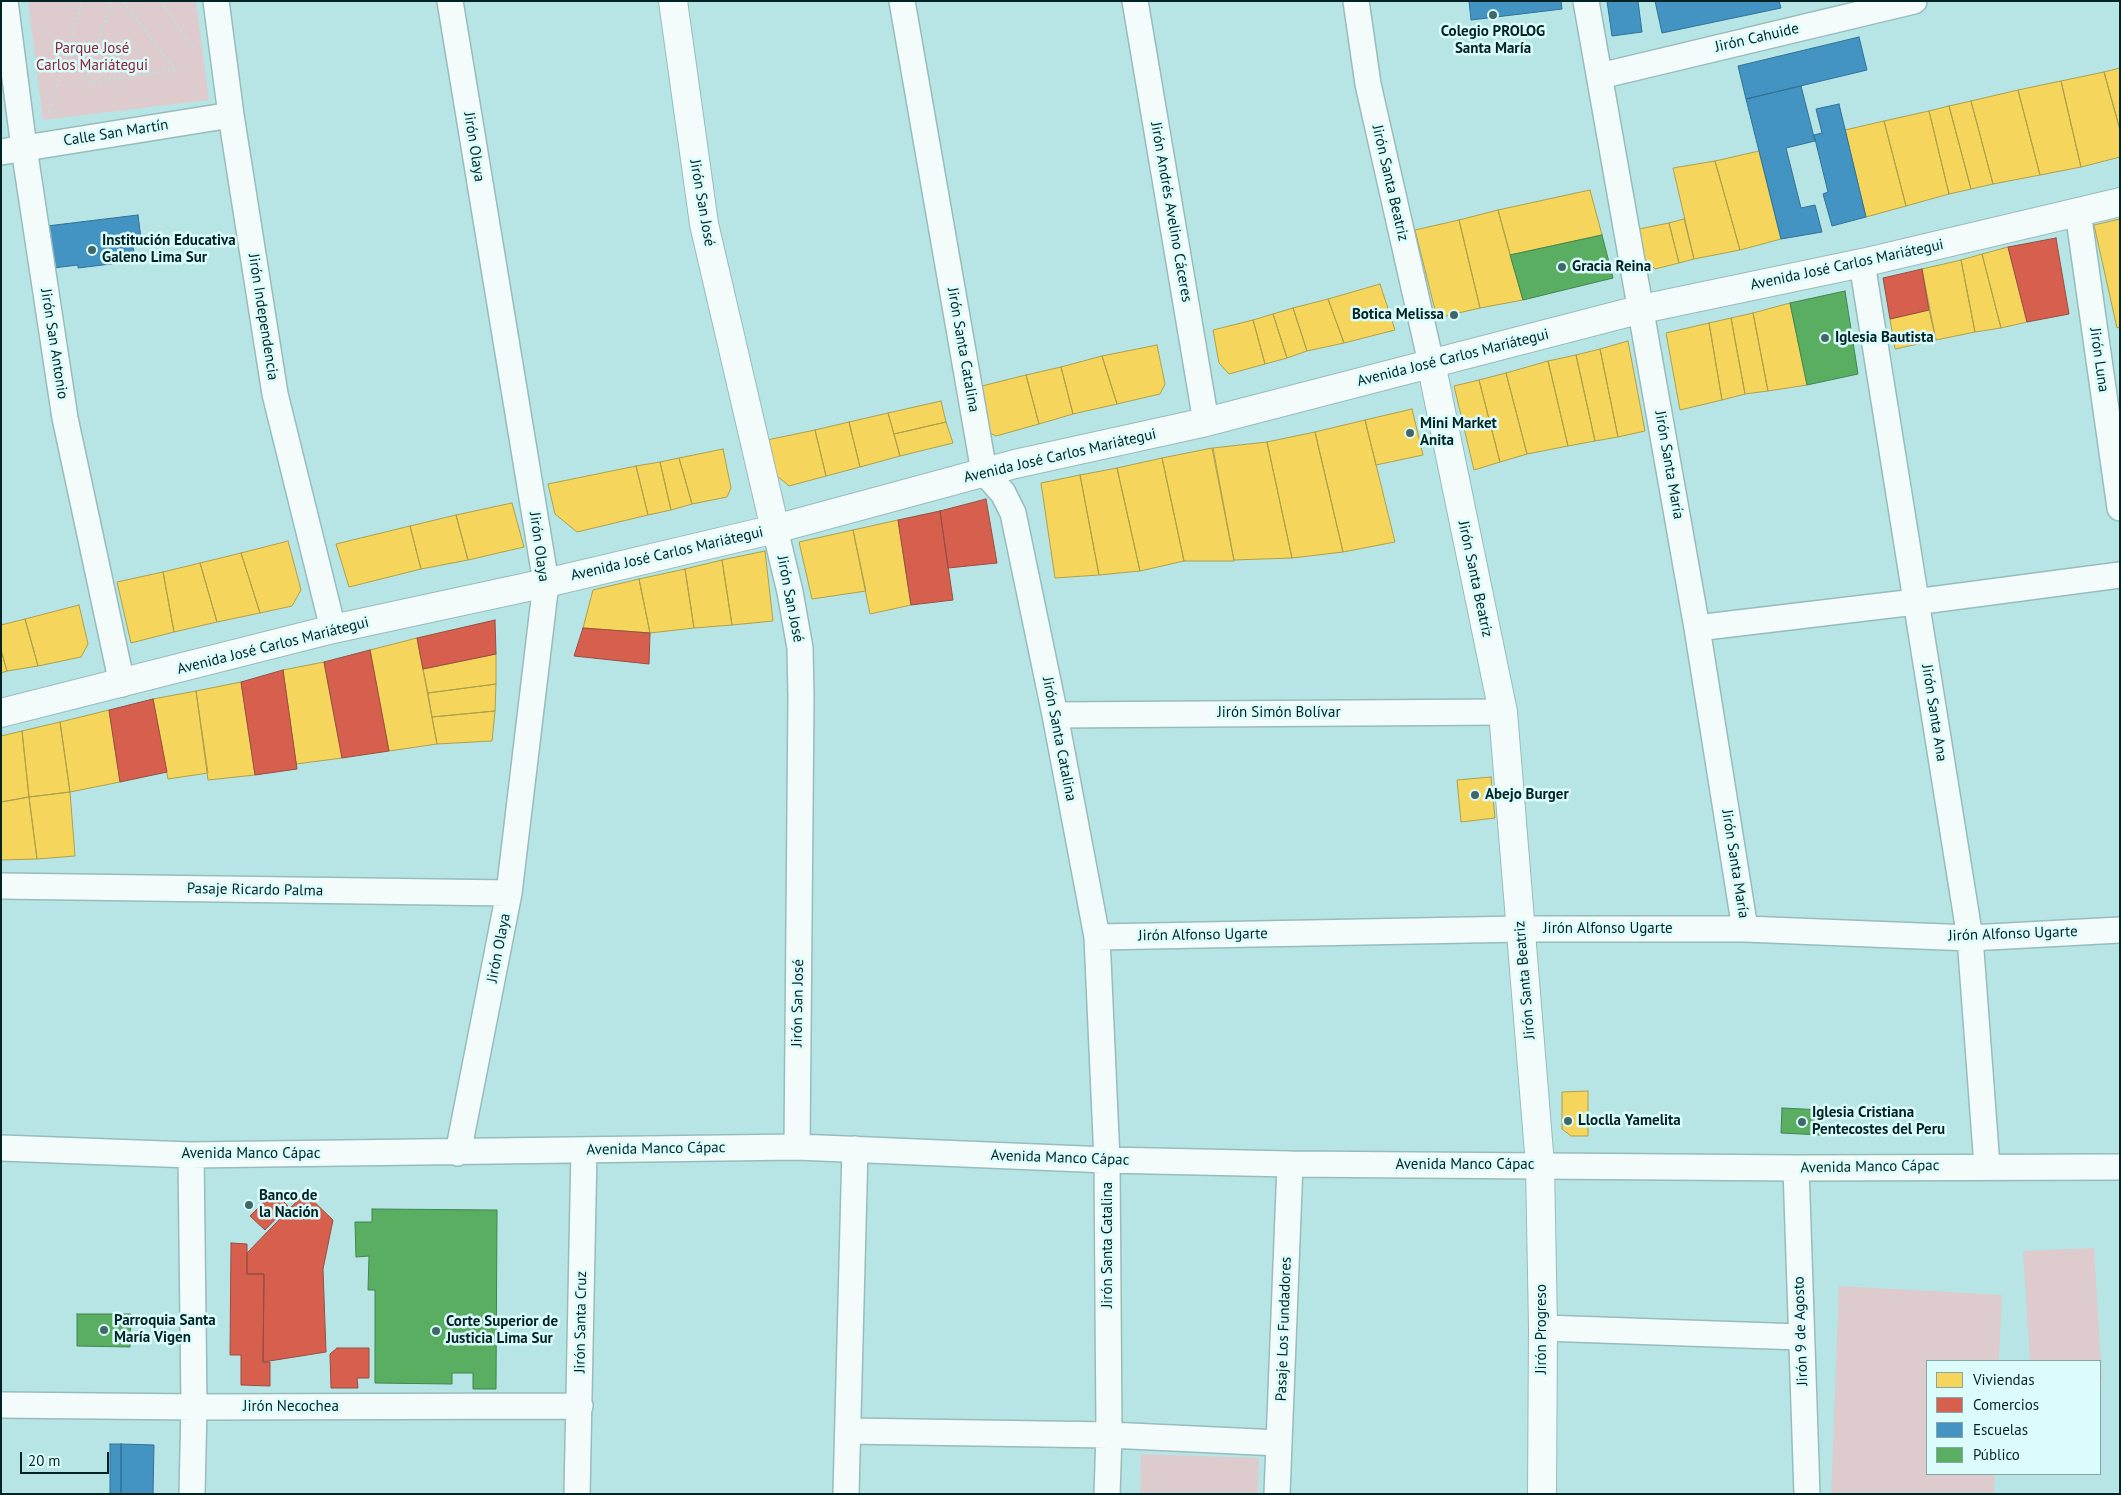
<!DOCTYPE html>
<html>
<head>
<meta charset="utf-8">
<style>
	body { margin:0 }
	#map { position:relative; width:2121px; height:1495px; overflow:hidden; background:#b7e5e5; font-family:"PT Sans",sans-serif }
	canvas { display:block }
	.frame { position:absolute; inset:0; border:2px solid #002425; pointer-events:none }
	.legend { position:absolute; left:1926px; top:1360px; width:175px; height:115px; box-sizing:border-box; background:#dcfcfc; border:1px solid #84a6a6; margin:0; padding:6px 9px; list-style:none; font-size:15px; color:#002425 }
	.legend li { display:flex; align-items:center; gap:10px; height:25px }
	.legend b { width:25px; border:1px solid #84a6a6 }
	.scale { position:absolute; left:20px; top:1452px; width:89px; height:22px; box-sizing:border-box; border:2px solid #002425; border-top:0; padding-left:6px; font-size:15px; line-height:18px; white-space:nowrap; color:#002425; -webkit-text-stroke:4px #dcfcfc; paint-order:stroke }
</style>
</head>
<body>
<div id="map">
<canvas width="2121" height="1495"></canvas>
<div class="frame"></div>
<ul class="legend">
<li><b style="height:14px;background:#f6d55c"></b>Viviendas</li>
<li><b style="height:14px;background:#d6604d"></b>Comercios</li>
<li><b style="height:14px;background:#4393c3"></b>Escuelas</li>
<li><b style="height:14px;background:#5aae61"></b>Público</li>
</ul>
<div class="scale">20 m</div>
</div>
<script>
const c = document.querySelector('canvas').getContext('2d');
c.lineJoin = 'round';
function fillPath(path, color) { c.fillStyle = color; c.fill(path, 'evenodd'); }
const toPath = rows => new Path2D(rows.map(r => 'M' + r).join(''));
function stroke(path, color, width, dash) { c.strokeStyle = color; c.lineWidth = width; c.lineCap = dash ? 'butt' : 'round'; c.setLineDash(dash || []); c.stroke(path); }
function label(font, color, halo, rows, align = 'center') {
  c.font = font + ' "PT Sans",sans-serif'; c.lineWidth = 5; c.setLineDash([]); c.textBaseline = 'middle'; c.strokeStyle = halo; c.fillStyle = color; for (const [text, x, y, turn = 0] of rows) {
    c.save(); c.translate(x, y); c.rotate((+turn || 0) * Math.PI / 180); c.textAlign = isNaN(turn) ? turn : align; if (halo) c.strokeText(text, 0, 0); c.fillText(text, 0, 0); c.restore();
  }
}
fillPath(toPath([
	[28,1,196,1,209,100,43,120],
	[2094,1248,2102,1380,2100,1380,2100,1361,2030,1361,2023,1251],
	[1839,1286,2002,1295,1999,1361,1927,1361,1927,1474,1995,1474,1994,1494,1831,1494],
	[1141,1454,1259,1458,1258,1494,1140,1494]
]), '#decbcd');
const homes = toPath([
	[2120,68,2120,130,2104,72,2120,68],
	[2104,72,2120,130,2120,157,2081,167,2061,81,2104,72],
	[2061,81,2081,167,2040,175,2018,90,2061,81],
	[2018,90,2040,175,1993,184,1971,101,2018,90],
	[1971,101,1993,184,1971,189,1949,106,1971,101],
	[1949,106,1971,189,1949,194,1929,111,1949,106],
	[1929,111,1949,194,1906,206,1884,121,1929,111],
	[1884,121,1906,206,1866,217,1845,130,1884,121],
	[1759,151,1781,239,1740,250,1715,161,1759,151],
	[1715,161,1740,250,1694,259,1673,168,1715,161],
	[1590,190,1602,235,1510,255,1498,210,1590,190],
	[1498,210,1523,300,1480,308,1459,220,1498,210],
	[1684,219,1694,259,1679,263,1669,223,1684,219],
	[2120,219,2120,327,2117,328,2094,225,2120,219],
	[1459,220,1480,308,1437,318,1415,230,1459,220],
	[1669,223,1679,263,1655,269,1644,258,1639,229,1669,223],
	[2008,247,2027,322,2001,328,1982,254,2008,247],
	[1982,254,2001,328,1975,332,1961,260,1982,254],
	[1961,260,1975,332,1936,340,1922,269,1961,260],
	[1380,284,1395,330,1344,343,1328,299,1380,284],
	[1328,299,1344,343,1307,351,1293,308,1328,299],
	[1790,303,1807,385,1768,391,1753,313,1790,303],
	[1293,308,1307,351,1287,358,1273,314,1293,308],
	[1929,310,1936,340,1895,349,1890,319,1929,310],
	[1753,313,1768,391,1745,394,1731,318,1753,313],
	[1273,314,1287,358,1265,364,1253,320,1273,314],
	[1731,318,1745,394,1722,400,1709,323,1731,318],
	[1253,320,1265,364,1229,374,1219,363,1213,330,1253,320],
	[1709,323,1722,400,1680,410,1666,333,1709,323],
	[1628,341,1645,431,1618,437,1600,349,1628,341],
	[1157,345,1165,384,1160,394,1117,404,1102,356,1157,345],
	[1600,349,1618,437,1595,441,1576,355,1600,349],
	[1576,355,1595,441,1568,446,1548,361,1576,355],
	[1102,356,1117,404,1073,414,1061,367,1102,356],
	[1548,361,1568,446,1527,454,1506,373,1548,361],
	[1061,367,1073,414,1039,424,1026,375,1061,367],
	[1506,373,1527,454,1500,462,1479,380,1506,373],
	[1026,375,1039,424,996,436,983,429,974,388,1026,375],
	[1479,380,1500,462,1474,470,1454,386,1479,380],
	[941,401,946,422,894,434,888,413,941,401],
	[1412,409,1423,455,1376,465,1365,420,1412,409],
	[888,413,900,456,860,467,849,422,888,413],
	[1365,420,1395,542,1343,552,1315,432,1365,420],
	[849,422,860,467,826,476,815,430,849,422],
	[946,422,953,443,900,456,894,434,946,422],
	[815,430,826,476,789,486,776,475,767,440,815,430],
	[1315,432,1343,552,1292,558,1267,442,1315,432],
	[1267,442,1292,558,1234,560,1213,448,1267,442],
	[1212,448,1234,561,1184,561,1162,458,1212,448],
	[723,449,731,488,727,497,692,504,679,458,723,449],
	[679,458,692,504,671,510,660,462,679,458],
	[1162,458,1184,561,1140,571,1117,468,1162,458],
	[660,462,671,510,648,515,636,466,660,462],
	[636,466,648,515,577,532,555,514,548,484,636,466],
	[1117,468,1140,571,1099,575,1080,475,1117,468],
	[1080,475,1099,575,1055,578,1041,483,1080,475],
	[512,503,524,547,468,560,456,515,512,503],
	[456,515,468,560,421,569,410,526,456,515],
	[898,520,911,605,870,614,853,530,898,520],
	[410,526,421,569,349,587,336,544,410,526],
	[853,530,866,591,812,599,799,542,853,530],
	[288,541,301,590,292,606,260,613,241,553,288,541],
	[765,551,773,621,732,625,722,560,765,551],
	[241,553,260,613,217,622,200,563,241,553],
	[722,560,732,625,694,628,685,569,722,560],
	[200,563,217,622,174,632,163,572,200,563],
	[685,569,694,628,650,633,639,579,685,569],
	[163,572,174,632,131,643,117,582,163,572],
	[639,579,650,633,583,628,593,590,639,579],
	[79,605,88,644,81,657,38,666,25,619,79,605],
	[25,619,38,666,7,671,1,650,1,625,25,619],
	[417,638,437,744,389,751,370,650,417,638],
	[1,650,7,671,1,673,1,650],
	[496,654,496,684,428,693,423,669,496,654],
	[324,662,342,758,296,764,283,670,324,662],
	[241,682,255,775,208,780,196,691,241,682],
	[496,684,495,711,432,717,428,693,496,684],
	[196,691,208,773,168,779,153,699,196,691],
	[109,710,120,782,70,792,60,722,109,710],
	[495,711,492,741,437,744,432,717,495,711],
	[60,722,70,792,29,797,22,731,60,722],
	[22,731,29,797,1,802,1,736,22,731],
	[1491,777,1495,818,1461,822,1457,780,1491,777],
	[70,792,75,856,37,859,29,797,70,792],
	[29,797,37,859,1,860,1,802,29,797],
	[1588,1091,1588,1136,1571,1136,1562,1129,1562,1092,1588,1091]
]);
fillPath(homes, '#f6d55c');
stroke(homes, '#aca04c', 1);
const shops = toPath([
	[2056,238,2069,314,2027,322,2008,247,2056,238],
	[1922,269,1929,310,1890,319,1883,278,1922,269],
	[986,499,997,563,948,568,940,511,986,499],
	[940,511,953,600,911,605,898,520,940,511],
	[495,620,496,654,423,669,417,638,495,620],
	[583,628,650,633,649,664,574,656,583,628],
	[370,650,389,751,342,758,324,662,370,650],
	[283,670,297,769,255,775,241,682,283,670],
	[153,699,167,772,120,782,109,710,153,699],
	[274,1192,288,1206,265,1230,250,1216,274,1192],
	[307,1195,333,1220,323,1269,326,1352,263,1362,264,1274,247,1274,247,1253,298,1200,307,1195],
	[231,1243,247,1244,247,1274,264,1274,263,1362,270,1362,270,1386,241,1385,241,1355,230,1355,231,1243],
	[337,1348,369,1348,369,1378,357,1378,358,1388,331,1388,330,1354,337,1348]
]);
fillPath(shops, '#d6604d');
stroke(shops, '#964e41', 1);
const schools = toPath([
	[1469,1,1561,1,1562,9,1471,20,1469,1],
	[1607,1,1638,1,1642,32,1612,36,1607,1],
	[1655,1,1779,1,1781,8,1662,33,1655,1],
	[1859,37,1867,70,1746,99,1738,66,1859,37],
	[1801,86,1815,141,1786,148,1801,208,1815,205,1822,232,1781,239,1746,99,1801,86],
	[1839,104,1866,217,1832,226,1823,194,1828,192,1814,135,1822,133,1816,109,1839,104],
	[138,215,141,238,132,239,135,261,78,268,78,265,53,268,47,226,138,215],
	[110,1444,121,1444,121,1494,110,1494,110,1444],
	[121,1444,154,1445,153,1494,121,1494,121,1444]
]);
fillPath(schools, '#4393c3');
stroke(schools, '#2f7294', 1);
const public = toPath([
	[1602,235,1613,278,1523,300,1510,255,1602,235],
	[1845,291,1858,374,1807,385,1790,303,1845,291],
	[1782,1108,1822,1110,1821,1135,1781,1133,1782,1108],
	[372,1209,497,1210,496,1389,473,1389,473,1373,452,1373,452,1384,375,1383,375,1290,368,1290,369,1256,356,1257,355,1222,372,1222,372,1209],
	[77,1314,131,1314,130,1347,77,1346,77,1314]
]);
fillPath(public, '#5aae61');
stroke(public, '#3f854f', 1);
const minor = toPath([
	[5,1,24,148,65,418,122,684],
	[216,1,231,115,275,394,333,629],
	[450,1,546,583,509,893,458,1153],
	[902,1,984,472,1003,493,1013,513,1055,715,1097,937,1107,1160,1109,1435,1107,1494],
	[1135,1,1206,422],
	[1356,1,1368,84,1431,363],
	[1586,1,1697,628,1745,929],
	[1600,76,1914,1],
	[1,152,231,115],
	[2078,212,2120,508],
	[1862,263,1970,938,1987,1166],
	[775,529,790,592,800,648,801,696,797,1147],
	[1697,628,1915,602,2120,575],
	[1055,715,1503,712],
	[1,886,509,893],
	[1097,937,1521,929,1745,929,1970,938,2120,930],
	[1,1148,191,1155,797,1147,1107,1160,1290,1164,1796,1168,2120,1167],
	[191,1155,194,1407,192,1494],
	[1796,1168,1807,1494],
	[1543,1328,1801,1337],
	[1,1405,194,1407,580,1406],
	[848,1431,1109,1435,1279,1443],
	[577,1494,584,1150],
	[846,1494,855,1149],
	[1277,1494,1290,1164]
]);
const tertiary = toPath([
	[673,1,704,224,775,529],
	[1431,363,1503,712,1540,1165,1543,1328,1542,1494]
]);
const secondary = toPath([
	[1,713,333,629,546,583,775,529,1015,464,1206,422,1642,309,1862,263,2120,202]
]);
stroke(minor, '#97bcbc', 28);
stroke(tertiary, '#97bcbc', 30);
stroke(secondary, '#97bcbc', 30);
stroke(toPath([
	[112,1,85,83,175,70,123,1],
	[160,1,193,48],
	[49,111,50,113,63,112],
	[50,111,82,1]
]), '#cad8d8', 3, [2.5, 2.5]);
stroke(minor, '#f4fbfb', 25);
stroke(tertiary, '#f4fbfb', 28);
stroke(secondary, '#f4fbfb', 28);
for (const [x, y, r, color] of [
	[1493,15,5,"#406868"],
	[92,250,5,"#406868"],
	[1562,267,5,"#406868"],
	[1454,315,5,"#406868"],
	[1825,338,5,"#406868"],
	[1410,433,5,"#406868"],
	[1475,795,5,"#406868"],
	[1568,1121,5,"#406868"],
	[1802,1122,5,"#406868"],
	[249,1205,5,"#406868"],
	[104,1330,5,"#406868"],
	[436,1331,5,"#406868"]
]) { const dot = new Path2D(); dot.arc(x, y, r, 0, 2 * Math.PI); c.fillStyle = color; c.fill(dot); stroke(dot, '#dcfcfc', 2); }
label('bold 15px', '#002425', '#dcfcfc', [
	["Colegio PROLOG",1493,32,"center"],
	["Santa María",1493,49,"center"],
	["Institución Educativa",102,241],
	["Galeno Lima Sur",102,258],
	["Gracia Reina",1572,267],
	["Botica Melissa",1444,315,"right"],
	["Iglesia Bautista",1835,338],
	["Mini Market",1420,424],
	["Anita",1420,441],
	["Abejo Burger",1485,795],
	["Iglesia Cristiana",1812,1113],
	["Pentecostes del Peru",1812,1130],
	["Lloclla Yamelita",1578,1121],
	["Banco de",259,1196],
	["la Nación",259,1213],
	["Parroquia Santa",114,1321],
	["María Vigen",114,1338],
	["Corte Superior de",446,1322],
	["Justicia Lima Sur",446,1339]
], 'left');
label('15px', '#002425', '#dcfcfc', [
	["Jirón Cahuide",1757,38,-13],
	["Calle San Martín",116,133,-9],
	["Jirón Olaya",474,147,81],
	["Jirón Santa Beatriz",1390,183,77],
	["Jirón San José",702,203,80],
	["Jirón Andrés Avelino Cáceres",1171,212,80],
	["Avenida José Carlos Mariátegui",1847,265,-12],
	["Jirón Independencia",263,317,81],
	["Jirón San Antonio",54,344,81],
	["Jirón Santa Catalina",963,350,80],
	["Avenida José Carlos Mariátegui",1453,358,-14],
	["Jirón Luna",2099,360,82],
	["Avenida José Carlos Mariátegui",1060,456,-13],
	["Jirón Santa María",1669,465,80],
	["Jirón Olaya",539,547,82],
	["Avenida José Carlos Mariátegui",667,554,-13],
	["Jirón Santa Beatriz",1475,579,78],
	["Jirón San José",790,599,79],
	["Avenida José Carlos Mariátegui",273,646,-14],
	["Jirón Simón Bolívar",1279,713],
	["Jirón Santa Ana",1934,713,81],
	["Jirón Santa Catalina",1059,739,79],
	["Jirón Santa María",1735,864,81],
	["Pasaje Ricardo Palma",255,890,1],
	["Jirón Alfonso Ugarte",1608,929],
	["Jirón Alfonso Ugarte",2013,934,-2],
	["Jirón Alfonso Ugarte",1203,935,-1],
	["Jirón Olaya",499,948,-79],
	["Jirón Santa Beatriz",1525,980,-95],
	["Jirón San José",798,1003,-89],
	["Avenida Manco Cápac",656,1149,-1],
	["Avenida Manco Cápac",251,1154],
	["Avenida Manco Cápac",1060,1158,2],
	["Avenida Manco Cápac",1465,1165],
	["Avenida Manco Cápac",1870,1167,-1],
	["Jirón Santa Catalina",1108,1245,-90],
	["Jirón Santa Cruz",581,1322,-89],
	["Pasaje Los Fundadores",1284,1329,-88],
	["Jirón Progreso",1542,1329,-90],
	["Jirón 9 de Agosto",1801,1331,-92],
	["Jirón Necochea",291,1407]
]);
label('15px', '#8f2337', '#dcfcfc', [
	["Parque José",92,49],
	["Carlos Mariátegui",92,66]
]);
</script>
</body>
</html>
